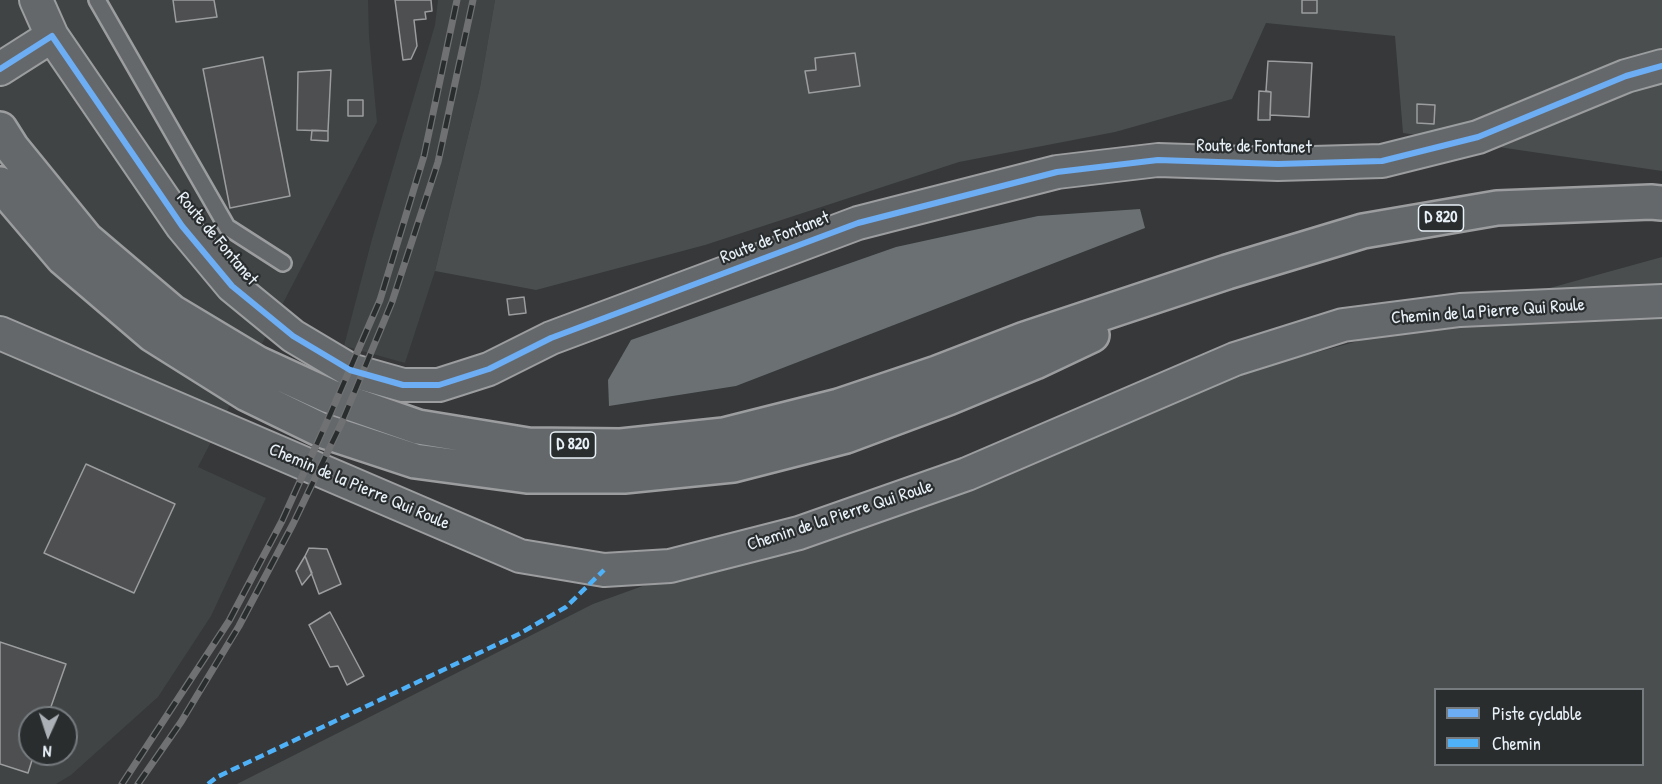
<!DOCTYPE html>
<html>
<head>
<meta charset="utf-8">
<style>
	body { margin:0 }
	#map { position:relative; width:1662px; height:784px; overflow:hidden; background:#363839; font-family:"Patrick Hand",sans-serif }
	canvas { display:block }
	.legend { position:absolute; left:1434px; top:688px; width:210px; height:78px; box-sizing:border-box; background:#2a2d2e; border:2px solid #767b7f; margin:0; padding:8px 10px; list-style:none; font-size:18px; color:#e8f1f8 }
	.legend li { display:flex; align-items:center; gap:12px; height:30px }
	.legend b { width:30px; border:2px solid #767b7f }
	.north { position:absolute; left:18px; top:706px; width:60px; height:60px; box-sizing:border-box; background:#2a2d2e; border:2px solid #767b7f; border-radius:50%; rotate:183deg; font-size:16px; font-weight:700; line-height:24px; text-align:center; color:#e8f1f8 }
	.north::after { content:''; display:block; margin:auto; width:21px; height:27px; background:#aab0b5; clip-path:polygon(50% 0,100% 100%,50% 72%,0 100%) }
</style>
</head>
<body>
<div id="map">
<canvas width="1662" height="784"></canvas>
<ul class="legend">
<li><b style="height:8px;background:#6dadf4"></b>Piste cyclable</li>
<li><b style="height:8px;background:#4fb1f8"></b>Chemin</li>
</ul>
<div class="north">N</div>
</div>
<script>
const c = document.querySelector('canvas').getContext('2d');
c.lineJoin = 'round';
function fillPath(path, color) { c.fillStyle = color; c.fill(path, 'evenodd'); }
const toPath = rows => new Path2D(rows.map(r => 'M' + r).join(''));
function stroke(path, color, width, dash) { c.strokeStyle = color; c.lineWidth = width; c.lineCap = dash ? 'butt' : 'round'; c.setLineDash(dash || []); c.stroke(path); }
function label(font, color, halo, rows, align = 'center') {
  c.font = font + ' "Patrick Hand",sans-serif'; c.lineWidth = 4.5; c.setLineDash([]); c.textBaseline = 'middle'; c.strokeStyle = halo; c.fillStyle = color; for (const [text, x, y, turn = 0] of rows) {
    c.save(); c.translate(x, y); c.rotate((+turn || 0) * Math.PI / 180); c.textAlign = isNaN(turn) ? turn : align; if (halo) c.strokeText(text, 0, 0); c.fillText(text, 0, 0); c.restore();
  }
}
fillPath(toPath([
	[0,0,368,0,369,36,377,122,198,467,266,498,211,616,158,697,71,775,56,784,0,784],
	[30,718,66,718,66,754,30,754],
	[438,0,495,0,480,87,435,271,405,363,344,346,372,239,435,25]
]), '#404445');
fillPath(toPath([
	[495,0,1662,0,1662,171,1403,133,1395,36,1266,23,1232,99,1115,132,959,162,705,245,536,290,435,271,480,87],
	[1662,257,1662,784,237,784,593,604,1188,388],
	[1436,690,1642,690,1642,764,1436,764]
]), '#4a4e4f');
fillPath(toPath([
	[1140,209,1145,228,736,386,609,406,608,380,631,340,896,247,1038,216]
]), '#6b7073');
const building = toPath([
	[173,0,214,0,217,17,176,22,173,0],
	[395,0,431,0,432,11,425,12,426,19,414,20,417,46,411,59,403,60,395,0],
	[1302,0,1317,0,1317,13,1302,13,1302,0],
	[855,53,860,86,809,93,805,71,816,70,815,58,855,53],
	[263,57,290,196,230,208,203,69,263,57],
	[1268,61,1312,63,1309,117,1270,115,1271,92,1266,91,1268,61],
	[331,70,328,131,297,130,298,72,331,70],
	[1259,91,1271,92,1270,120,1258,120,1259,91],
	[348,100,363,100,363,116,348,116,348,100],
	[1417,104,1435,105,1434,124,1417,123,1417,104],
	[312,130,328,131,328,141,311,140,312,130],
	[524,297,526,313,509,315,507,299,524,297],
	[86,464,175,504,134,593,44,553,86,464],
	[309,548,327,549,341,584,319,594,305,556,309,548],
	[305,556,312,573,302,585,296,571,305,556],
	[330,612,364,676,347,685,338,666,330,667,309,625,330,612],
	[0,642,66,664,47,718,30,718,30,754,34,754,28,773,0,764,0,642]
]);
fillPath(building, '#4e4f50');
stroke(building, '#9b9d9f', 1.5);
const service = toPath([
	[97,0,227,227,283,263]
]);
const minor = toPath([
	[36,0,52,36,182,226,232,286,293,336,350,370,403,385,439,385,489,369,551,338,858,223,1057,172,1158,160,1278,164,1382,161,1478,137,1626,76,1662,66],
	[0,69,52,36],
	[0,333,520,556,604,570,670,566,799,533,967,474,1235,359,1343,325,1460,310,1662,301]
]);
const primary = toPath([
	[0,129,12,148,86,239,172,312,257,363,329,396,418,427,528,445,621,446,724,435,839,406,937,373,1025,339,1227,272,1363,231,1497,208,1651,202,1662,203],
	[0,184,63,258,153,335,247,394,321,430,415,461,527,476,624,476,733,465,846,436,948,398,1035,362,1092,335]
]);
stroke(service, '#9b9d9f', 20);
stroke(minor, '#9b9d9f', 36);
stroke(primary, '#9b9d9f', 38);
stroke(service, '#65686b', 15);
stroke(minor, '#65686b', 32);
stroke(primary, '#65686b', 33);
const rail = toPath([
	[122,784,229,621,282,521,329,417,380,300,424,156,457,0],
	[138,784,181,722,239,626,293,524,342,422,392,302,438,162,473,0]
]);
stroke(rail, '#6f7172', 7);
stroke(rail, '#2a2d2e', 4.5, [14]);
stroke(toPath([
	[208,784,217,777,519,634,566,607,604,570]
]), '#4fb1f8', 4.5, [9, 4.5]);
stroke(toPath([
	[0,69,52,36,182,226,232,286,293,336,350,370,403,385,439,385,489,369,551,338,858,223,1057,172,1158,160,1278,164,1382,161,1478,137,1626,76,1662,66]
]), '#6dadf4', 6);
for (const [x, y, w] of [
	[1441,218,45],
	[573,445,45]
]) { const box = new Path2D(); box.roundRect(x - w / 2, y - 13, w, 26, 4.5); c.fillStyle = '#2a2d2e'; c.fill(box); stroke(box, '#e8f1f8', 1.5); }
label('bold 16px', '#e8f1f8', null, [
	["D 820",1441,218],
	["D 820",573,445]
]);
label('18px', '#e8f1f8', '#2a2d2e', [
	["Route de Fontanet",1254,147,1],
	["Route de Fontanet",775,238,-21],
	["Route de Fontanet",217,239,50],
	["Chemin de la Pierre Qui Roule",1488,312,-4],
	["Chemin de la Pierre Qui Roule",359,487,23],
	["Chemin de la Pierre Qui Roule",840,516,-18]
]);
</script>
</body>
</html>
